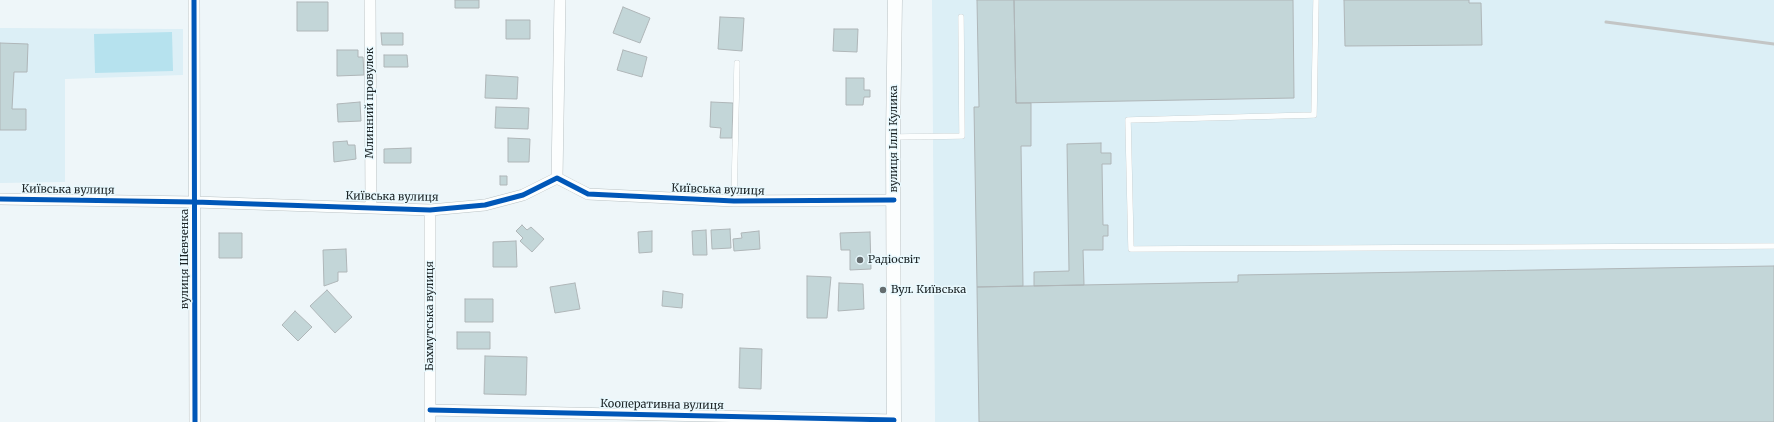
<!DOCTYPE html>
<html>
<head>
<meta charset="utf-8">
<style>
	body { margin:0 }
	canvas { display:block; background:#eef6f9 }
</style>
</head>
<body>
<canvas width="1774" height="422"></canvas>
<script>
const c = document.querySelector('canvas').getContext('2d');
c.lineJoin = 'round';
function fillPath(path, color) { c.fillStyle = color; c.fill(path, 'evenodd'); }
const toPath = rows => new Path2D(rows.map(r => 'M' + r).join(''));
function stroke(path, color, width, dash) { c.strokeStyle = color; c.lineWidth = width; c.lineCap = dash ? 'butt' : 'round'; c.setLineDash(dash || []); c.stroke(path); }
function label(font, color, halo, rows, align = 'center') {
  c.font = font + ' Merriweather,serif'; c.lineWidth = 3; c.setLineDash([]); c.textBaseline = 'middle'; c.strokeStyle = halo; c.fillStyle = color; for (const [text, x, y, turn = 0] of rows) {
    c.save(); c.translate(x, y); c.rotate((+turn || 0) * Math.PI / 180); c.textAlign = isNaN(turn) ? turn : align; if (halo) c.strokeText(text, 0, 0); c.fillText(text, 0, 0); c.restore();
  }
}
fillPath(toPath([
	[932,0,1774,0,1774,422,935,422],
	[0,28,183,29,183,75,65,79,65,182,0,183]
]), '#dceff6');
fillPath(toPath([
	[172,32,173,71,95,73,94,34]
]), '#b6e2ee');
const building = toPath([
	[455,0,479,0,479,8,455,8,455,0],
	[977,0,1014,0,1016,103,1031,103,1031,146,1021,146,1023,286,977,287,974,107,979,107,977,0],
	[1014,0,1293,0,1294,98,1016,103,1014,0],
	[1344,0,1469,0,1469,3,1481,3,1482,45,1345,46,1344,0],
	[297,2,328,2,328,31,297,31,297,2],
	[623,7,650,18,640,43,613,33,623,7],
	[720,17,744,18,742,51,718,49,720,17],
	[506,20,530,20,530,39,506,39,506,20],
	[834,29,858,29,857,52,833,51,834,29],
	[381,33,403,33,403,45,382,45,381,33],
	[0,43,28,44,27,72,14,72,12,109,26,109,26,130,0,130,0,43],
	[337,50,358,50,358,57,363,57,364,75,337,76,337,50],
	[623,50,647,57,642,77,617,70,623,50],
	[384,55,407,55,408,67,384,67,384,55],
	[486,75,518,77,517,99,485,98,486,75],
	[846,78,864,78,864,90,870,90,870,97,864,97,863,105,846,105,846,78],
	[360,102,361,121,338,122,337,104,360,102],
	[711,102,733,103,732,138,720,138,721,128,710,127,711,102],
	[496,107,529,108,528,129,495,128,496,107],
	[508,138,530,139,529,162,508,162,508,138],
	[347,141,348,145,355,145,356,159,334,162,333,142,347,141],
	[1101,143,1101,153,1111,153,1111,164,1102,164,1103,225,1108,225,1108,236,1103,236,1103,250,1083,250,1084,285,1034,286,1034,272,1069,271,1067,144,1101,143],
	[411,148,411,163,384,163,384,149,411,148],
	[500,176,507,176,507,185,500,185,500,176],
	[522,225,527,230,531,227,544,239,532,252,520,241,523,238,516,231,522,225],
	[730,229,731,248,712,249,711,230,730,229],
	[706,230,707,255,693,255,692,231,706,230],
	[652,231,652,252,639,253,638,232,652,231],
	[759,231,760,249,734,251,733,239,742,238,741,233,759,231],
	[870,232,871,269,850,270,850,250,841,250,840,233,870,232],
	[219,233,242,233,242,258,219,258,219,233],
	[516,241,517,267,493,267,493,242,516,241],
	[346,249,347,272,338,272,338,281,324,286,323,250,346,249],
	[1774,266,1774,422,979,422,977,287,1238,282,1238,275,1774,266],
	[807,276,831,277,827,318,807,318,807,276],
	[575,283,580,309,555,313,550,287,575,283],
	[839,283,863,284,864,309,838,311,839,283],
	[327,290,352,317,335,333,310,306,327,290],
	[663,291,683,294,682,308,662,306,663,291],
	[465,299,493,299,493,322,465,322,465,299],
	[295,311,312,327,298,341,282,325,295,311],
	[457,332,490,332,490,349,457,349,457,332],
	[740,348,762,349,761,389,739,388,740,348],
	[485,356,527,357,526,395,484,394,485,356]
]);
fillPath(building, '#c3d6d8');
stroke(building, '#afb6b8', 1);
const service = toPath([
	[1316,0,1314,115,1128,120,1131,249,1774,246],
	[894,137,962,136,961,17],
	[734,201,737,63]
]);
const minor = toPath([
	[194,0,195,422],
	[370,0,371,207],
	[557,178,560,0],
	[0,199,195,202,430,210,485,205,523,195,557,178,588,194,734,201,894,200],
	[430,210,430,422],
	[430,410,894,420]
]);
const tertiary = toPath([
	[894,422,893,137,895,0]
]);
stroke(service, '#bbc3c5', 6);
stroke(minor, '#bbc3c5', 12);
stroke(tertiary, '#bbc3c5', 15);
stroke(service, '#fcfefe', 5.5);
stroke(minor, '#fcfefe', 11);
stroke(tertiary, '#fcfefe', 14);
stroke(toPath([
	[1606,22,1774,44]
]), '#c3c5c5', 3);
stroke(toPath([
	[194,0,195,422],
	[0,199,195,202,430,210,485,205,523,195,557,178,588,194,734,201,894,200],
	[430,410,894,420]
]), '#0057b8', 5);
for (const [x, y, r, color] of [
	[860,260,4,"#656d6f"],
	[883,290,4,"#656d6f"]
]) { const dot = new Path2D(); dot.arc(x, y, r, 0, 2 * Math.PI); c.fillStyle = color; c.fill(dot); stroke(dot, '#e9f9fe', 1.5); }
label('11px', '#1b2325', '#e9f9fe', [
	["Млинний провулок",370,103,-90],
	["вулиця Іллі Кулика",894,139,-90],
	["Київська вулиця",68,190,1],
	["Київська вулиця",718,190,2],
	["Київська вулиця",392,197,1],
	["вулиця Шевченка",185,259,-90],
	["Бахмутська вулиця",430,316,-90],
	["Кооперативна вулиця",662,405,1]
]);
label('11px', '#1b2325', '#e9f9fe', [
	["Радіосвіт",868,260],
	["Вул. Київська",891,290]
], 'left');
</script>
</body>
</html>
